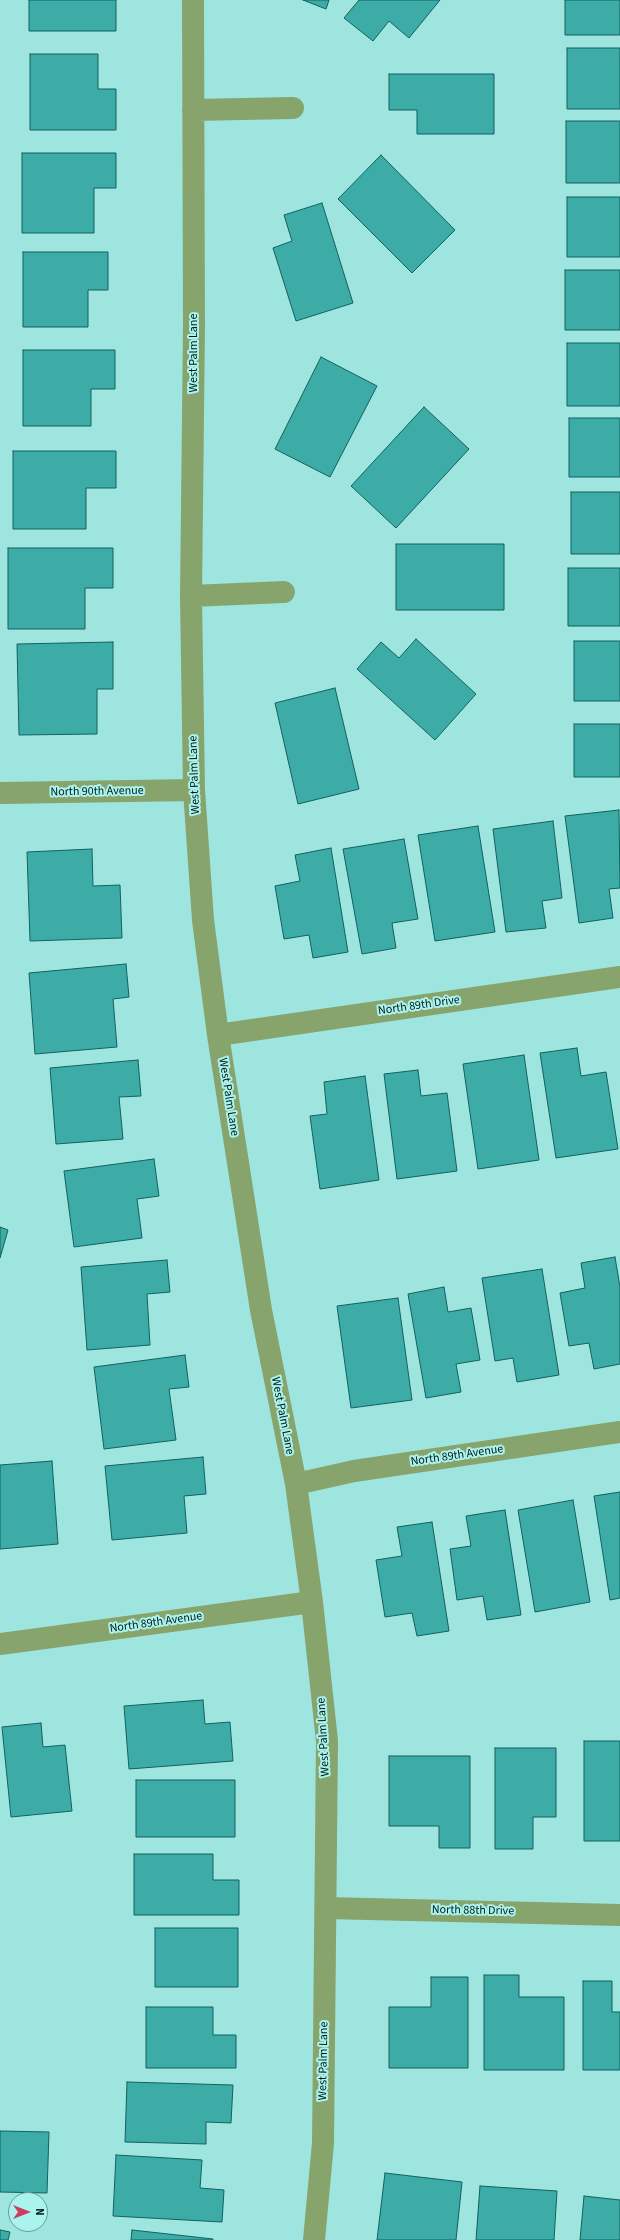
<!DOCTYPE html>
<html>
<head>
<meta charset="utf-8">
<style>
	body { margin:0 }
	#map { position:relative; width:620px; height:2240px; overflow:hidden; background:#9ee5e0; font-family:"Source Sans 3",sans-serif }
	canvas { display:block }
	.north { position:absolute; left:8px; top:2192px; width:40px; height:40px; box-sizing:border-box; background:#abf3ed; border:1px solid #679c98; border-radius:50%; rotate:90deg; font-size:11px; font-weight:700; line-height:16px; text-align:center; color:#001918 }
	.north::after { content:''; display:block; margin:auto; width:14px; height:18px; background:#cc3d60; clip-path:polygon(50% 0,100% 100%,50% 72%,0 100%) }
</style>
</head>
<body>
<div id="map">
<canvas width="620" height="2240"></canvas>
<div class="north">N</div>
</div>
<script>
const c = document.querySelector('canvas').getContext('2d');
c.lineJoin = 'round';
function fillPath(path, color) { c.fillStyle = color; c.fill(path, 'evenodd'); }
const toPath = rows => new Path2D(rows.map(r => 'M' + r).join(''));
function stroke(path, color, width, dash) { c.strokeStyle = color; c.lineWidth = width; c.lineCap = dash ? 'butt' : 'round'; c.setLineDash(dash || []); c.stroke(path); }
function label(font, color, halo, rows, align = 'center') {
  c.font = font + ' "Source Sans 3",sans-serif'; c.lineWidth = 4; c.setLineDash([]); c.textBaseline = 'middle'; c.strokeStyle = halo; c.fillStyle = color; for (const [text, x, y, turn = 0] of rows) {
    c.save(); c.translate(x, y); c.rotate((+turn || 0) * Math.PI / 180); c.textAlign = isNaN(turn) ? turn : align; if (halo) c.strokeText(text, 0, 0); c.fillText(text, 0, 0); c.restore();
  }
}
const building = toPath([
	[29,0,116,0,116,31,29,31,29,0],
	[303,0,329,0,326,9,303,0],
	[359,0,440,0,409,38,389,21,373,41,344,18,359,0],
	[565,0,620,0,620,35,565,35,565,0],
	[567,48,620,48,620,109,567,109,567,48],
	[30,54,98,54,98,89,116,89,116,130,30,130,30,54],
	[389,74,494,74,494,134,417,134,417,110,389,110,389,74],
	[566,121,620,121,620,183,566,183,566,121],
	[22,153,116,153,116,188,94,188,94,233,22,233,22,153],
	[381,155,455,230,412,273,338,199,381,155],
	[567,197,620,197,620,257,567,257,567,197],
	[322,203,353,303,296,321,273,248,292,241,284,215,322,203],
	[23,252,108,252,108,290,88,290,88,327,23,327,23,252],
	[565,270,620,270,620,330,565,330,565,270],
	[567,343,620,343,620,406,567,406,567,343],
	[23,350,115,350,115,389,91,389,91,426,23,426,23,350],
	[321,357,377,386,330,477,275,449,321,357],
	[424,407,469,449,396,528,351,486,424,407],
	[569,418,620,418,620,477,569,477,569,418],
	[13,451,116,451,116,488,86,488,86,529,13,529,13,451],
	[571,492,620,492,620,554,571,554,571,492],
	[396,544,504,544,504,610,396,610,396,544],
	[8,548,113,548,113,588,85,588,85,629,8,629,8,548],
	[568,568,620,568,620,626,568,626,568,568],
	[416,639,476,694,435,740,357,669,381,642,399,658,416,639],
	[574,641,620,641,620,701,574,701,574,641],
	[113,642,113,689,97,689,97,734,19,735,17,644,113,642],
	[335,688,359,789,298,804,275,703,335,688],
	[574,724,620,724,620,777,574,777,574,724],
	[619,810,620,888,609,889,613,918,579,923,565,816,619,810],
	[553,821,562,898,542,901,546,928,506,932,493,829,553,821],
	[478,826,495,932,435,941,418,835,478,826],
	[404,839,418,919,392,923,396,948,362,954,343,849,404,839],
	[331,848,348,952,313,958,309,935,284,939,275,886,300,881,295,855,331,848],
	[92,849,93,886,120,885,122,938,30,941,27,852,92,849],
	[126,964,129,997,113,999,117,1047,35,1054,29,973,126,964],
	[577,1048,581,1076,606,1072,618,1149,556,1158,540,1053,577,1048],
	[524,1055,539,1160,478,1169,463,1064,524,1055],
	[138,1060,141,1096,119,1097,123,1139,56,1144,50,1068,138,1060],
	[418,1070,421,1096,447,1093,457,1171,397,1179,384,1074,418,1070],
	[365,1076,379,1180,320,1189,310,1116,327,1114,324,1082,365,1076],
	[154,1159,159,1196,137,1199,142,1238,74,1247,64,1171,154,1159],
	[0,1227,8,1230,0,1258,0,1227],
	[615,1257,620,1287,620,1364,594,1369,589,1343,569,1346,560,1293,585,1288,581,1263,615,1257],
	[167,1260,170,1292,147,1294,150,1345,87,1350,81,1267,167,1260],
	[542,1269,559,1375,517,1382,513,1358,495,1361,482,1278,542,1269],
	[444,1287,448,1312,471,1308,480,1360,456,1364,461,1392,426,1398,408,1294,444,1287],
	[398,1298,412,1400,351,1408,337,1306,398,1298],
	[185,1355,189,1387,169,1389,176,1440,104,1449,94,1367,185,1355],
	[203,1457,206,1494,184,1496,187,1533,112,1540,105,1466,203,1457],
	[52,1461,58,1544,0,1549,0,1465,52,1461],
	[620,1492,620,1598,610,1600,594,1496,620,1492],
	[573,1500,590,1602,535,1612,518,1510,573,1500],
	[505,1510,521,1615,487,1620,483,1596,457,1600,450,1549,471,1546,466,1516,505,1510],
	[432,1522,449,1631,417,1636,412,1613,385,1617,376,1560,402,1556,397,1527,432,1522],
	[203,1700,205,1724,230,1722,233,1761,129,1769,124,1706,203,1700],
	[41,1723,43,1747,65,1745,72,1811,11,1817,2,1727,41,1723],
	[584,1741,620,1741,620,1841,584,1841,584,1741],
	[495,1748,556,1748,556,1817,533,1817,533,1849,495,1849,495,1748],
	[389,1756,470,1756,470,1848,439,1848,439,1826,389,1826,389,1756],
	[136,1780,235,1780,235,1837,136,1837,136,1780],
	[134,1854,213,1854,213,1880,239,1880,239,1915,134,1915,134,1854],
	[155,1928,238,1928,238,1987,155,1987,155,1928],
	[484,1975,519,1975,519,1997,564,1997,564,2070,484,2070,484,1975],
	[431,1977,468,1977,468,2068,389,2068,389,2007,431,2007,431,1977],
	[583,1981,612,1981,612,2012,620,2012,620,2070,583,2070,583,1981],
	[146,2007,213,2007,213,2035,236,2035,236,2068,146,2068,146,2007],
	[127,2082,233,2085,231,2123,206,2122,206,2144,125,2142,127,2082],
	[0,2131,49,2132,47,2193,0,2192,0,2131],
	[116,2155,202,2160,200,2188,224,2190,222,2222,113,2216,116,2155],
	[385,2173,462,2182,456,2240,377,2240,385,2173],
	[480,2186,557,2191,554,2240,476,2240,480,2186],
	[584,2196,620,2200,620,2240,580,2240,584,2196],
	[0,2230,10,2232,8,2240,0,2240,0,2230],
	[132,2230,213,2239,213,2240,131,2240,132,2230]
]);
fillPath(building, '#3daca6');
stroke(building, '#12615e', 1);
stroke(toPath([
	[193,0,194,325,191,596,194,790,203,920,218,1035,261,1310,296,1484,312,1602,327,1741,323,2143,314,2240],
	[193,110,293,108],
	[191,596,284,592],
	[0,793,194,790],
	[218,1035,620,977],
	[296,1484,354,1471,620,1432],
	[0,1644,312,1602],
	[326,1908,620,1915]
]), '#88a46d', 22);
label('12px', '#001918', '#abf3ed', [
	["West Palm Lane",194,353,-90],
	["West Palm Lane",195,775,-92],
	["North 90th Avenue",97,792,-1],
	["North 89th Drive",419,1006,-8],
	["West Palm Lane",228,1097,81],
	["West Palm Lane",282,1416,79],
	["North 89th Avenue",457,1456,-8],
	["North 89th Avenue",156,1623,-8],
	["West Palm Lane",324,1737,-93],
	["North 88th Drive",473,1911,1],
	["West Palm Lane",324,2061,-89]
]);
</script>
</body>
</html>
